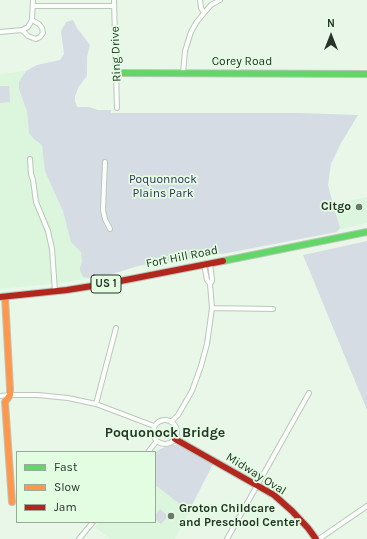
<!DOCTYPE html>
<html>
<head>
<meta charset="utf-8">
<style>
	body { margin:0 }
	#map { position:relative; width:367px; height:539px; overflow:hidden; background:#e8f7e8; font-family:Karla,sans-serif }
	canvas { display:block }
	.legend { position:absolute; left:16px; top:451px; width:140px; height:72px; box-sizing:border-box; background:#e2fde2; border:1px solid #98ac98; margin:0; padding:5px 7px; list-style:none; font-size:12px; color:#293329 }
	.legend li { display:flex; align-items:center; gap:8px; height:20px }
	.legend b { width:20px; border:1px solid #98ac98 }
	.north { position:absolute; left:311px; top:16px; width:40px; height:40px; -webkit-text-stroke:3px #e2fde2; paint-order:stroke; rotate:0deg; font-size:11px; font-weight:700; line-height:16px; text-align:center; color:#293329 }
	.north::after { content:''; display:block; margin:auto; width:14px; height:18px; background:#293329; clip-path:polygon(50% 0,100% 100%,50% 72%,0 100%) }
</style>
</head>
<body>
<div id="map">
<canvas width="367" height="539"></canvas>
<ul class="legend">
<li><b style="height:5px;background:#63d668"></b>Fast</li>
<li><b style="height:5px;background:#ff974d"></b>Slow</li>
<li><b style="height:5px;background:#b3261e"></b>Jam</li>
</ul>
<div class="north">N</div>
</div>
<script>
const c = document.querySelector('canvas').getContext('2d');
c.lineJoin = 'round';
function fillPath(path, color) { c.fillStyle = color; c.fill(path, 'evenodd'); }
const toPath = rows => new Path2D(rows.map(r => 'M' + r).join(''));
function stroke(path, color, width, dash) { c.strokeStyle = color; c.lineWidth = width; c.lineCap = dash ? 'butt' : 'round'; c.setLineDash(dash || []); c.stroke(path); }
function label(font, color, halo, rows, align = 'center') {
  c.font = font + ' Karla,sans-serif'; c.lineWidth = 3.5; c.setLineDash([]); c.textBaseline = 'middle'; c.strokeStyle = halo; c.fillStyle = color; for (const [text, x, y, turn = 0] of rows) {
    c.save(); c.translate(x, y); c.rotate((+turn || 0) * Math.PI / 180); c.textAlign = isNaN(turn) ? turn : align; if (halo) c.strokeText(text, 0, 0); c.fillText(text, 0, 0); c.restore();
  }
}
fillPath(toPath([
	[67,66,102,276,68,282,0,289,0,74],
	[367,197,367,223,342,229,340,228,333,204],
	[155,485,189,511,175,539,110,539,95,527,99,522,155,522]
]), '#dcf5dd');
fillPath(toPath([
	[73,20,77,28,90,45,87,57,87,76,79,86,75,96,75,101,77,107,89,107,98,110,111,110,111,113,299,113,358,115,341,143,331,164,328,185,333,204,340,228,337,232,222,254,215,253,211,251,196,254,191,258,138,266,109,275,90,278,83,277,80,270,80,267,82,262,81,252,71,242,63,211,45,171,42,145,34,139,29,133,28,121,27,111,19,89,19,82,26,71,37,65,60,60,64,54,61,31,66,22],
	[0,86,9,86,10,102,0,103],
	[367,241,367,410,303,255],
	[171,445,177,445,185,448,213,464,189,511,155,485,155,453,160,449],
	[160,509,168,516,161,524,155,519,155,515]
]), '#d6dce4');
const street = toPath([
	[114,0,117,108],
	[200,0,201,8,204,13],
	[33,6,114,6],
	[22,30,28,36,33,38,36,39,40,37,43,33,42,28,39,24,32,20],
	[0,32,22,30,28,27,32,20,33,0],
	[183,73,185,51,191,32,196,23,204,13,211,5,220,0],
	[30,159,31,174,33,180,36,202,48,231,52,249,55,291],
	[105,162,103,210,105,219,110,229],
	[204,264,207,280,210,284],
	[212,308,273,309],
	[0,396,10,395,38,395,68,398,96,404,154,426],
	[96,404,116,328],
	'153 432a12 12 0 1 1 24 0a12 12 0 1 1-24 0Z',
	[171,422,178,415,192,391,201,366,207,344,212,308,210,284,212,281,212,279,210,263],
	[148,452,156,442],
	[79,539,93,522],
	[227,539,309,393],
	[319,539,367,506]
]);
const fast = toPath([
	[117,73,367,74],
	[223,261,367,232]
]);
const slow = toPath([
	[5,297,10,388,10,395,5,402,12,502]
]);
const jam = toPath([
	[0,297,67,290,105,284,223,261],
	[175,439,274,495,292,511,308,528,316,539]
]);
stroke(street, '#bbc7bb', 6);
stroke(fast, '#bbc7bb', 8);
stroke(slow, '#bbc7bb', 8);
stroke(jam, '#bbc7bb', 8);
stroke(street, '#fcfefc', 4);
stroke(fast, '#63d668', 6);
stroke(slow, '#ff974d', 6);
stroke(jam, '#b3261e', 6);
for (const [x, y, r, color] of [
	[359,207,4,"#6c786c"],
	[171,516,4,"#6c786c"]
]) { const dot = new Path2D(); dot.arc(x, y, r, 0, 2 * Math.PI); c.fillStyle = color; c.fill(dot); stroke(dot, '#e2fde2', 1.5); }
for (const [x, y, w] of [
	[106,284,30]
]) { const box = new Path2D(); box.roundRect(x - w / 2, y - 9, w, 18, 3); c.fillStyle = '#e2fde2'; c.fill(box); stroke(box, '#293329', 1); }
label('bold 11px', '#293329', null, [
	["US 1",106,284]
]);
label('12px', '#293329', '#e2fde2', [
	["Ring Drive",116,54,-92],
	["Corey Road",242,62],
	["Fort Hill Road",182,257,-11],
	["Midway Oval",256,474,32]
]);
label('12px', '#342d62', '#e2fde2', [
	["Poquonnock",163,180],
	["Plains Park",163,194]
]);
label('bold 12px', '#293329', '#e2fde2', [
	["Citgo",351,207],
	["Groton Childcare",179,509,"left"],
	["and Preschool Center",179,523,"left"]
], 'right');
label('bold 14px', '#293329', '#e2fde2', [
	["Poquonock Bridge",165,433]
]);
</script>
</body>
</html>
